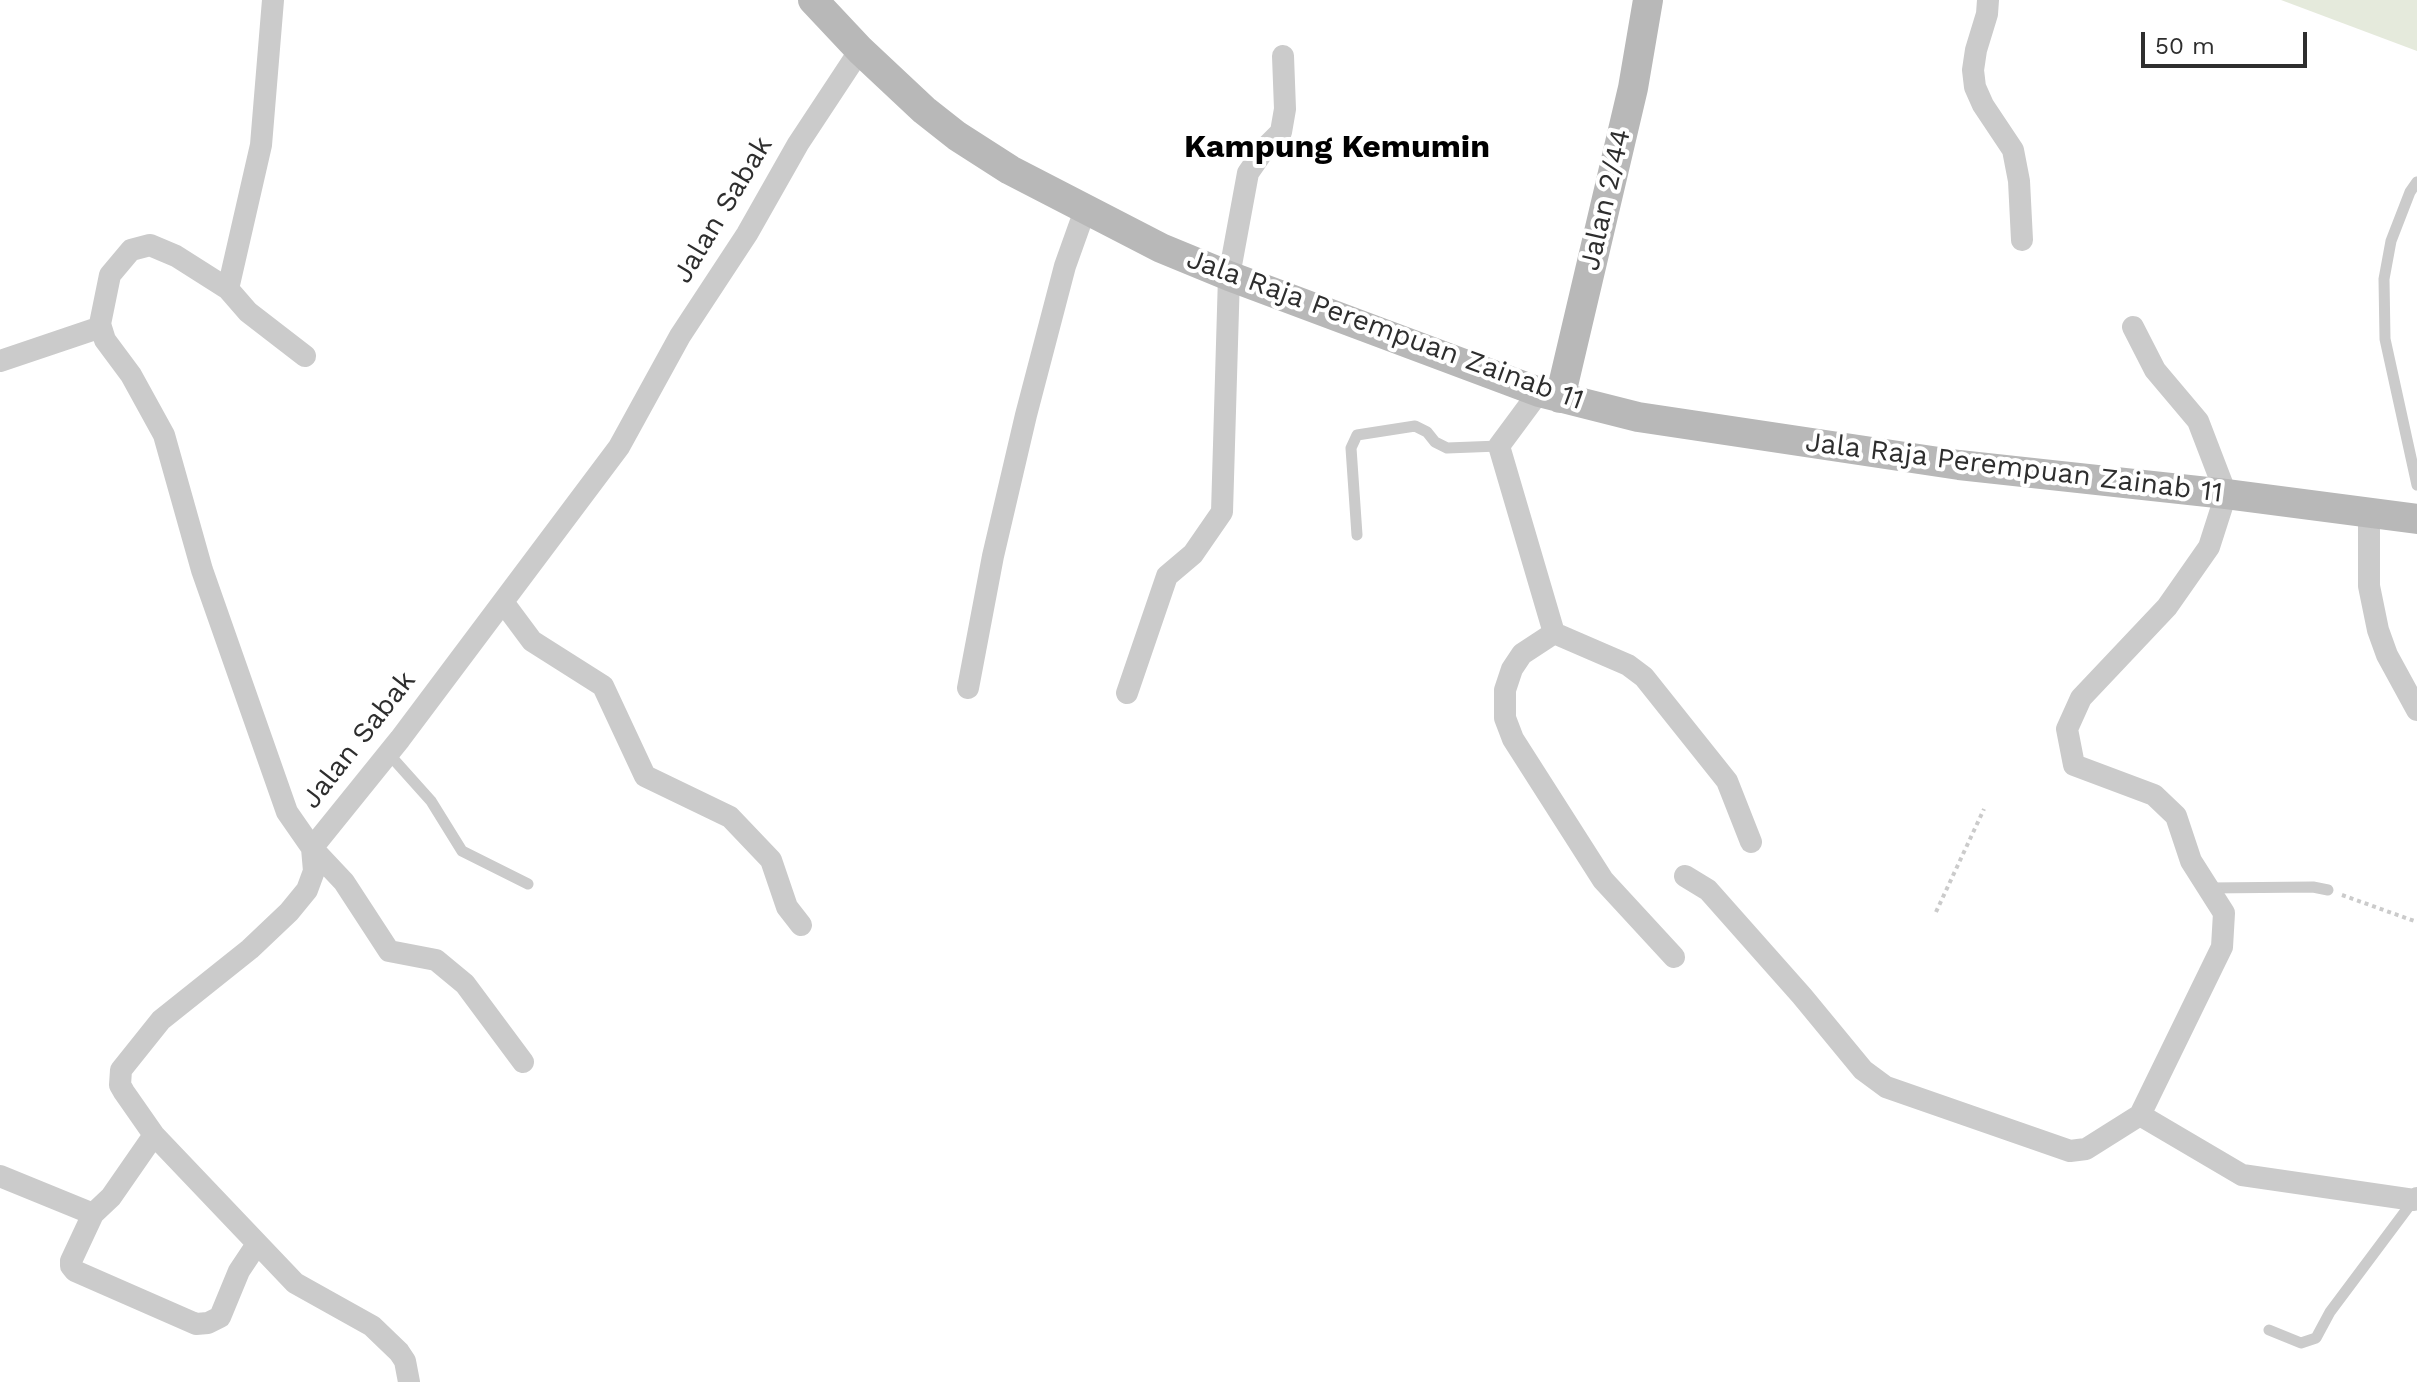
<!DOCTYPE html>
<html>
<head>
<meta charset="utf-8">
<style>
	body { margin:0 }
	#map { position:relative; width:2417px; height:1382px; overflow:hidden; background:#fff; font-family:"Work Sans",sans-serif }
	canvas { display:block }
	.scale { position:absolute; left:2141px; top:32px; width:166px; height:36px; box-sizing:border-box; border:4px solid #2e2e2e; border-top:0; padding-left:10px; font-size:24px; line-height:28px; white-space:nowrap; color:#2e2e2e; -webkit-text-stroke:6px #fff; paint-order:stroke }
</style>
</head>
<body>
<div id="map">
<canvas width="2417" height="1382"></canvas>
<div class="scale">50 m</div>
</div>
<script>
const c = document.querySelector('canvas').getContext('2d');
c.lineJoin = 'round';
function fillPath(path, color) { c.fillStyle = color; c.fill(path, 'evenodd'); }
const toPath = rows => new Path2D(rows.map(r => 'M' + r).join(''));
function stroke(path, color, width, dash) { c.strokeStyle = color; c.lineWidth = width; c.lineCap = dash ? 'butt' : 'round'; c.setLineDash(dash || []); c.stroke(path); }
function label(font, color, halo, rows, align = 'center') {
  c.font = font + ' "Work Sans",sans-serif'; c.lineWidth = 8; c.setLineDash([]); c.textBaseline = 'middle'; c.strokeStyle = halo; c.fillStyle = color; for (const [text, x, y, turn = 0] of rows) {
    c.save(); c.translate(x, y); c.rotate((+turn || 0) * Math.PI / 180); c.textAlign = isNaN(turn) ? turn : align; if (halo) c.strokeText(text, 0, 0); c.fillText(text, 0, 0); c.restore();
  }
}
fillPath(toPath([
	[2281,0,2417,0,2417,51]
]), '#e5eadc');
stroke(toPath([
	[2342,895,2417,922],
	[1936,912,1984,809]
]), '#cbcbcb', 4, [4, 4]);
stroke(toPath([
	[2417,182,2410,192,2391,241,2384,279,2385,339,2417,485],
	[1357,535,1351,448,1357,435,1415,426,1427,432,1435,442,1447,448,1499,446],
	[388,753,431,801,462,851,528,884],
	[2209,888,2313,887,2328,890],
	[2269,1330,2301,1343,2316,1338,2330,1312,2413,1201]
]), '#cbcbcb', 11);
stroke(toPath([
	[1988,0,1987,14,1976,50,1973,70,1975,87,1983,105,2013,150,2019,181,2022,240],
	[228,289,261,145,273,0],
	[305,356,248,312,228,289,176,256,150,245,131,250,110,275,100,324,105,340,131,375,164,435,202,570,287,812,312,848,344,882,389,951,436,960,465,984,523,1062],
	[0,361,101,327],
	[1539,392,1499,446,1554,633,1628,665,1644,677,1727,781,1751,842],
	[2369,512,2369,586,2378,630,2387,655,2417,710],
	[503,602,532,641,603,686,645,776,730,817,771,860,787,907,801,925],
	[1554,633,1522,654,1512,669,1505,690,1505,718,1513,739,1603,880,1674,957],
	[968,688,993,556,1026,415,1065,266,1085,210],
	[1127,693,1167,576,1193,554,1222,512,1229,276,1248,173,1266,147,1281,132,1285,109,1283,56],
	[1685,876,1708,890,1802,996,1863,1070,1886,1087,2070,1151,2086,1149,2140,1115,2222,947,2224,913,2191,861,2176,816,2154,795,2074,765,2067,729,2081,698,2167,607,2209,547,2226,494,2198,421,2155,370,2133,327],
	[2140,1115,2242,1175,2414,1200,2417,1198],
	[0,1176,93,1214,111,1197,154,1135],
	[93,1214,71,1261,71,1266,75,1271,196,1324,208,1323,220,1317,239,1271,257,1244],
	[409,1382,405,1361,399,1352,372,1326,295,1283,154,1135,124,1092,120,1085,121,1070,161,1020,250,949,289,912,307,890,314,871,312,848,400,739,619,447,680,336,747,234,798,144,860,50]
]), '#cbcbcb', 22);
stroke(toPath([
	[813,0,860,50,924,110,957,136,1010,170,1161,248,1229,276,1539,392,1638,417,1959,465,2226,494,2417,519],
	[1560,398,1633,88,1648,0]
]), '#b8b8b8', 30);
label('28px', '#2e2e2e', '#fff', [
	["Jalan 2/44",1606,200,-77],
	["Jalan Sabak",723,210,-59],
	["Jala Raja Perempuan Zainab 11",1385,330,20],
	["Jala Raja Perempuan Zainab 11",2014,468,7],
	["Jalan Sabak",359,740,-52]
]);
label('bold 32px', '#000', '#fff', [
	["Kampung Kemumin",1337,148]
]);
</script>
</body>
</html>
